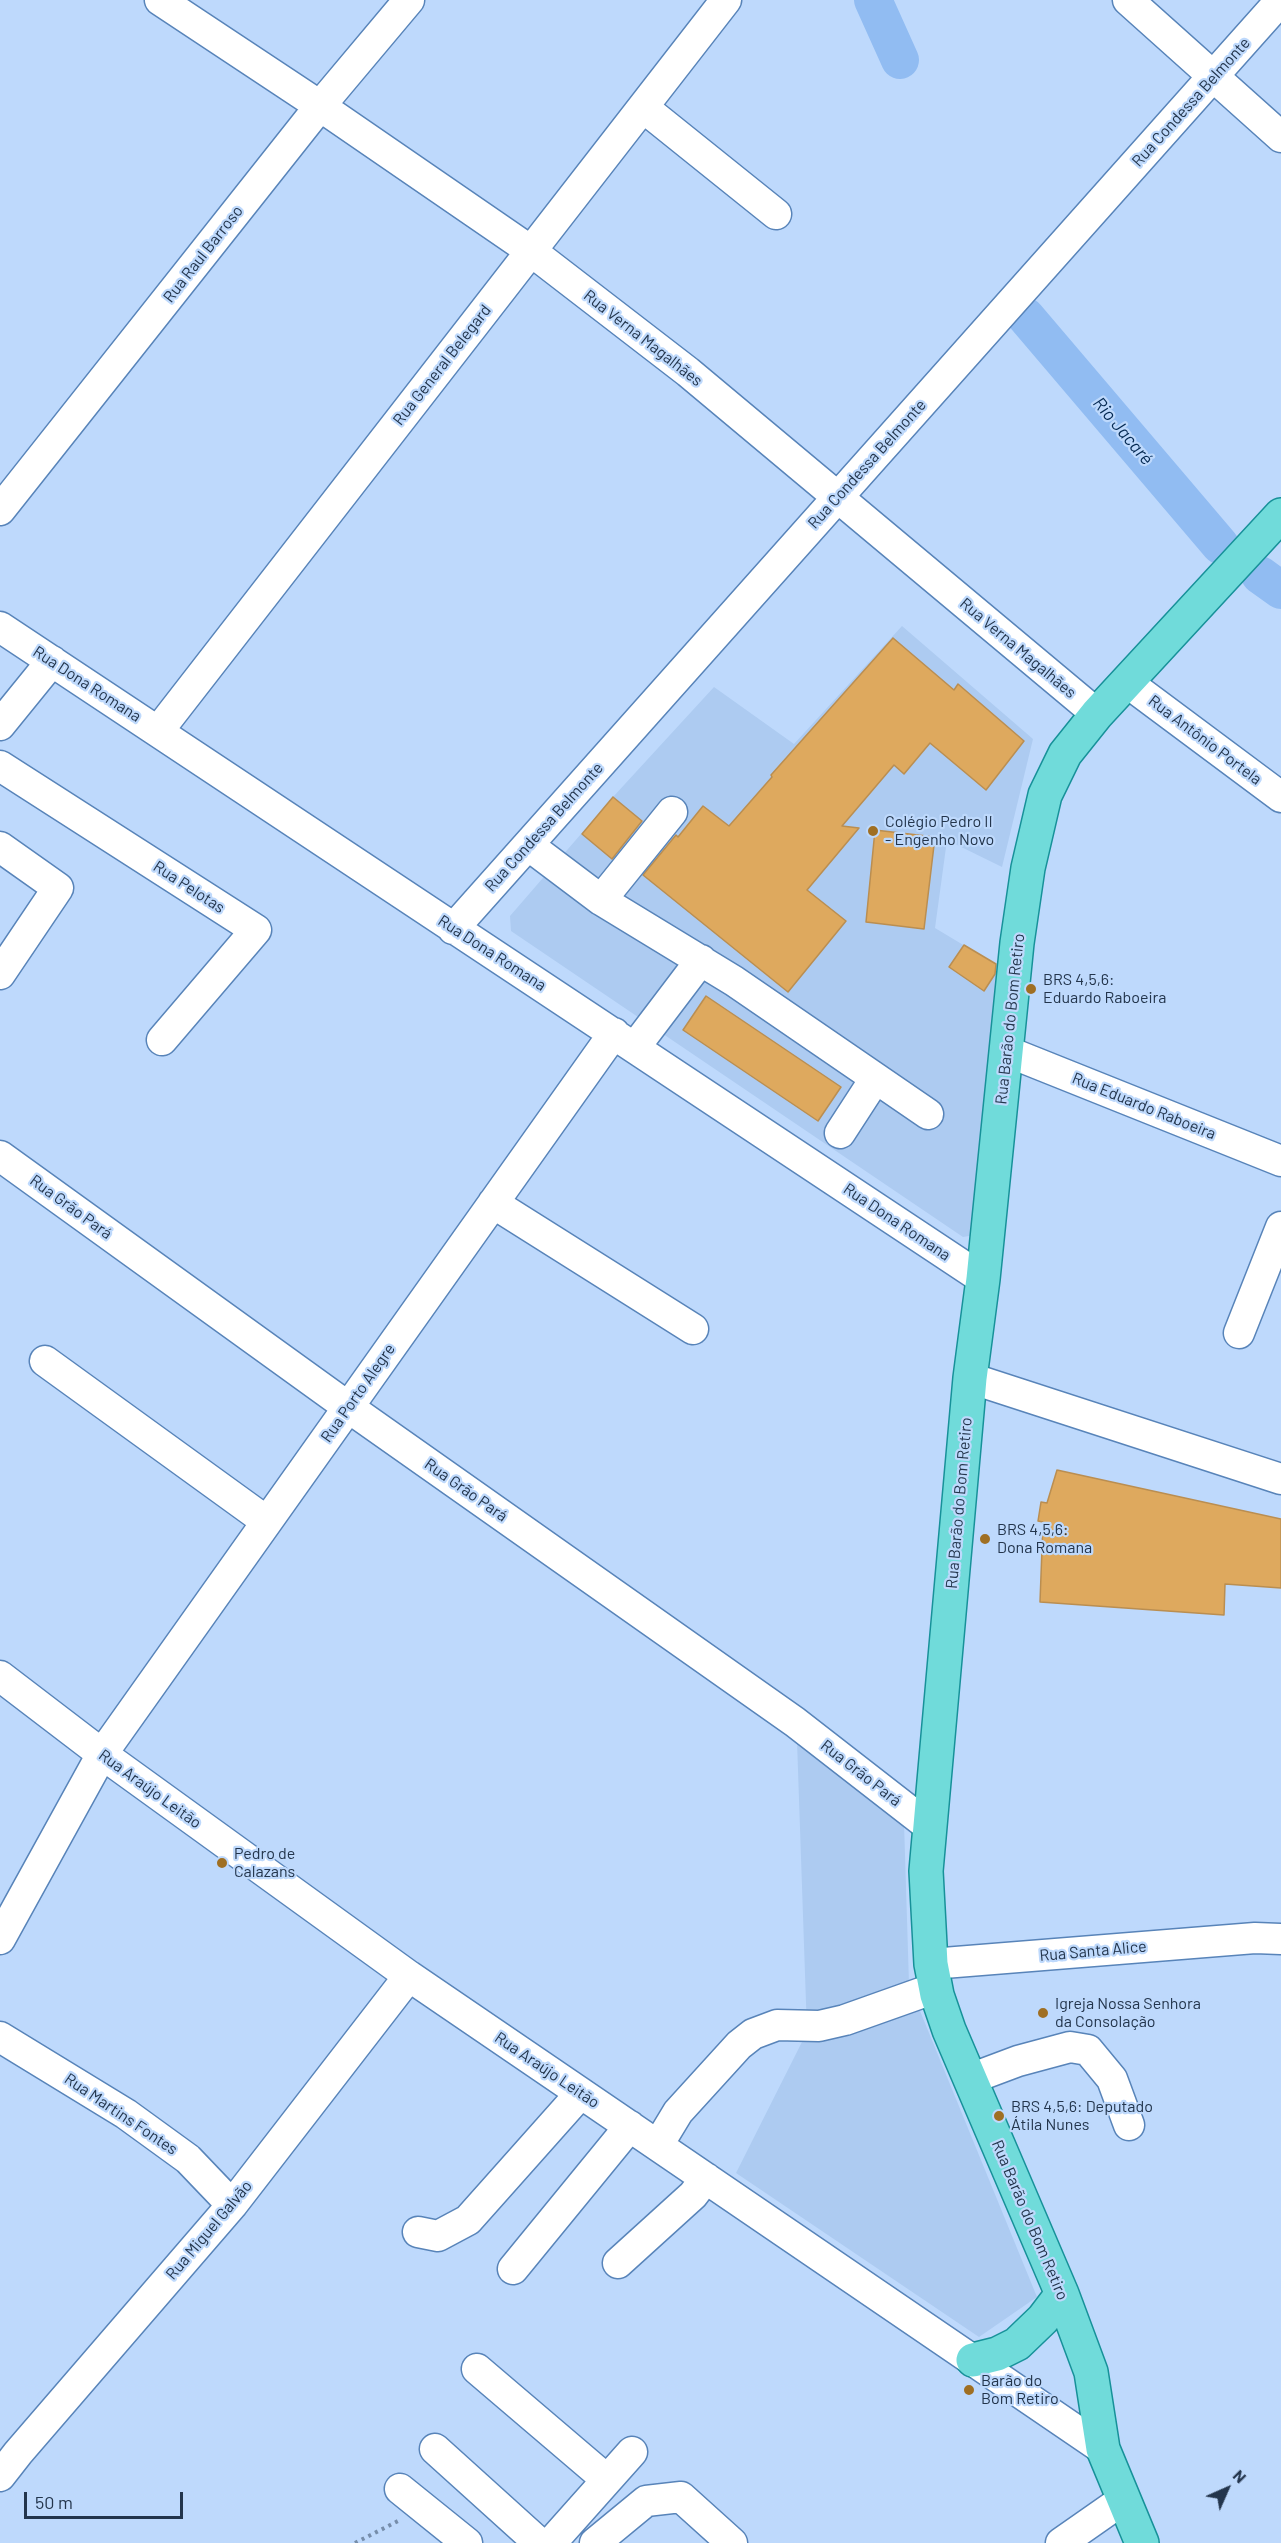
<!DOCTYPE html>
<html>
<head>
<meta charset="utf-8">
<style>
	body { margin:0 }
	#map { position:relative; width:1281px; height:2543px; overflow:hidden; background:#bed9fc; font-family:Barlow,sans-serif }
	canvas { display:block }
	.north { position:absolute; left:1197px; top:2459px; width:60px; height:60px; -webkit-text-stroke:4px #bed9fc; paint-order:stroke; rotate:45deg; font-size:16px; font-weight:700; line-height:24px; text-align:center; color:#23354c }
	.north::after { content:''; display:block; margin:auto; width:21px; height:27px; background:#23354c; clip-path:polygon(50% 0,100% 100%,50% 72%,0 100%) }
	.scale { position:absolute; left:24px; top:2492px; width:159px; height:27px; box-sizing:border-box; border:3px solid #23354c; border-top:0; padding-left:8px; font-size:18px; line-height:21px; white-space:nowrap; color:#23354c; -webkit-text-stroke:4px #bed9fc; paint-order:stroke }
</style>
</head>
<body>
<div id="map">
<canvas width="1281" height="2543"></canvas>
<div class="north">N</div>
<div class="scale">50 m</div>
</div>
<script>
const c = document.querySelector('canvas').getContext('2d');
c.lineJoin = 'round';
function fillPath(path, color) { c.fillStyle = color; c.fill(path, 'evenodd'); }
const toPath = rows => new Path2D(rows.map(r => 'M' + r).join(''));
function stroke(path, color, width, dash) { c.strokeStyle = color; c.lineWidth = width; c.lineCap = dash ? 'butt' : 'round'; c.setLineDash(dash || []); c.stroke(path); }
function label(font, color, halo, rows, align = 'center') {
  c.font = font + ' Barlow,sans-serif'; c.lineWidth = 4.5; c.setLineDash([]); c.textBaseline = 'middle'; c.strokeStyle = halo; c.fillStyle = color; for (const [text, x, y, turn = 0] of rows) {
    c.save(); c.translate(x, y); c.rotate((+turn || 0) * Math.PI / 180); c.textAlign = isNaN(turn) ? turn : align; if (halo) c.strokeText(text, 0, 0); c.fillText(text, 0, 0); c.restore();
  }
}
fillPath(toPath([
	[902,626,1033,739,1002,867,947,840,935,928,1000,967,975,1235,963,1237,511,931,510,916,613,797,714,687,794,744],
	[797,1741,904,1823,909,1984,1037,2297,979,2337,736,2173,807,2032]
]), '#adcbf1');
stroke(toPath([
	[873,0,900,60],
	[1026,317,1220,545],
	[1260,575,1281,590]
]), '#91bcf2', 38);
const building = toPath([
	[893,638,954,690,958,684,1024,741,986,790,930,743,904,774,894,765,842,826,859,828,807,890,846,921,788,992,643,875,676,835,678,837,703,806,729,826,772,777,771,775,893,638],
	[613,797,642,821,612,859,582,834,613,797],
	[875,830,935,837,924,929,866,922,875,830],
	[964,945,996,964,995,974,984,991,949,967,964,945],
	[706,996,841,1087,818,1121,683,1030,706,996],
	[1057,1470,1281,1519,1281,1588,1225,1584,1224,1615,1040,1602,1043,1522,1038,1521,1041,1502,1047,1503,1057,1470]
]);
fillPath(building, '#dea95e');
stroke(building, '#ba8e51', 1.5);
const minor = toPath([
	[160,0,320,106,531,251,688,372,1097,714],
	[1128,0,1281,137],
	[644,108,776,214],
	[0,510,320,106,409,0],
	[0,627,983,1279],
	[1128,683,1281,797],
	[0,725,52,661],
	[159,730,726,0],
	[0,766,256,930,162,1040],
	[528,845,601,900,734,981,928,1114],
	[0,847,58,888,0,974],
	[601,900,672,812],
	[453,929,1281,0],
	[635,1047,701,960],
	[1006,1051,1281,1161],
	[840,1133,875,1079],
	[0,1156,348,1407,795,1722,930,1827],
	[493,1203,693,1329],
	[1239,1333,1281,1227],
	[45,1361,266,1521],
	[970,1378,1281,1479],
	[0,1676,102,1754,409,1976,1103,2449],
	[0,1939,102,1754,614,1033],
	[931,1964,1255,1938,1281,1939],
	[0,2037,126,2114,188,2159,232,2205],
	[970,2079,1018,2061,1070,2047,1088,2050,1112,2079,1129,2125],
	[658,2145,678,2112,739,2045,753,2034,777,2025,819,2026,845,2020,921,1993,936,1991],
	[418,2232,438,2236,468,2220,581,2093],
	[618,2263,693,2195,706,2178],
	[513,2269,630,2126],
	[477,2369,606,2479],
	[435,2449,539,2543],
	[0,2476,18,2453,232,2205,409,1976],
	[400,2489,467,2543],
	[551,2543,632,2452],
	[595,2543,646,2501,681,2497,732,2543],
	[1061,2543,1124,2499]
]);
const major = toPath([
	[973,2360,997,2354,1017,2344,1043,2319,1062,2294],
	[1142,2543,1103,2449,1091,2372,1062,2294,949,2030,937,1995,931,1964,926,1871,970,1378,983,1279,1017,943,1028,868,1045,795,1065,754,1097,714,1281,515]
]);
stroke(minor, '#5884b9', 33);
stroke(major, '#179199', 36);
stroke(toPath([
	[355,2543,400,2520]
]), '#768daa', 4, [3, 4.5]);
stroke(minor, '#fff', 30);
stroke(major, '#70dbda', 33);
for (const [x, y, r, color] of [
	[873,831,6,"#9f6f23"],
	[1031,989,6,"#9f6f23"],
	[985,1539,6,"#9f6f23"],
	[222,1863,6,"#9f6f23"],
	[1043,2013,6,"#9f6f23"],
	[999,2116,6,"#9f6f23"],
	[969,2390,6,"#9f6f23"]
]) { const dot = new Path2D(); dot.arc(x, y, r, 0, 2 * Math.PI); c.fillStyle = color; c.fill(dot); stroke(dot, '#bed9fc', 2); }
label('16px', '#23354c', '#bed9fc', [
	["Rua Condessa Belmonte",1191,102,-48],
	["Rua Raul Barroso",203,254,-52],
	["Rua Verna Magalhães",643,338,38],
	["Rua General Belegard",442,365,-52],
	["Rua Condessa Belmonte",867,464,-48],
	["Rua Verna Magalhães",1018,648,40],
	["Rua Dona Romana",87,684,33],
	["Rua Antônio Portela",1205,740,37],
	["Rua Condessa Belmonte",544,827,-48],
	["Rua Pelotas",189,887,33],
	["Rua Dona Romana",492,953,33],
	["Rua Barão do Bom Retiro",1010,1019,-84],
	["Rua Eduardo Raboeira",1144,1106,22],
	["Rua Grão Pará",71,1207,36],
	["Rua Dona Romana",897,1222,34],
	["Rua Porto Alegre",358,1393,-55],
	["Rua Grão Pará",466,1490,35],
	["Rua Barão do Bom Retiro",959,1503,-85],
	["Rua Grão Pará",861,1773,38],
	["Rua Araújo Leitão",150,1789,36],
	["Rua Santa Alice",1093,1951,-5],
	["Rua Araújo Leitão",547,2070,34],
	["Rua Martins Fontes",121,2114,34],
	["Rua Barão do Bom Retiro",1030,2220,67],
	["Rua Miguel Galvão",209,2230,-50]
]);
label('16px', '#23354c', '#bed9fc', [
	["Colégio Pedro II",885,822],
	["- Engenho Novo",885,840],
	["BRS 4,5,6:",1043,980],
	["Eduardo Raboeira",1043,998],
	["BRS 4,5,6:",997,1530],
	["Dona Romana",997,1548],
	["Pedro de",234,1854],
	["Calazans",234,1872],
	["Igreja Nossa Senhora",1055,2004],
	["da Consolação",1055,2022],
	["BRS 4,5,6: Deputado",1011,2107],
	["Átila Nunes",1011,2125],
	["Barão do",981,2381],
	["Bom Retiro",981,2399]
], 'left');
label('italic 18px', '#042952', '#bed9fc', [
	["Rio Jacaré",1123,431,50]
]);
</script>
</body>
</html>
